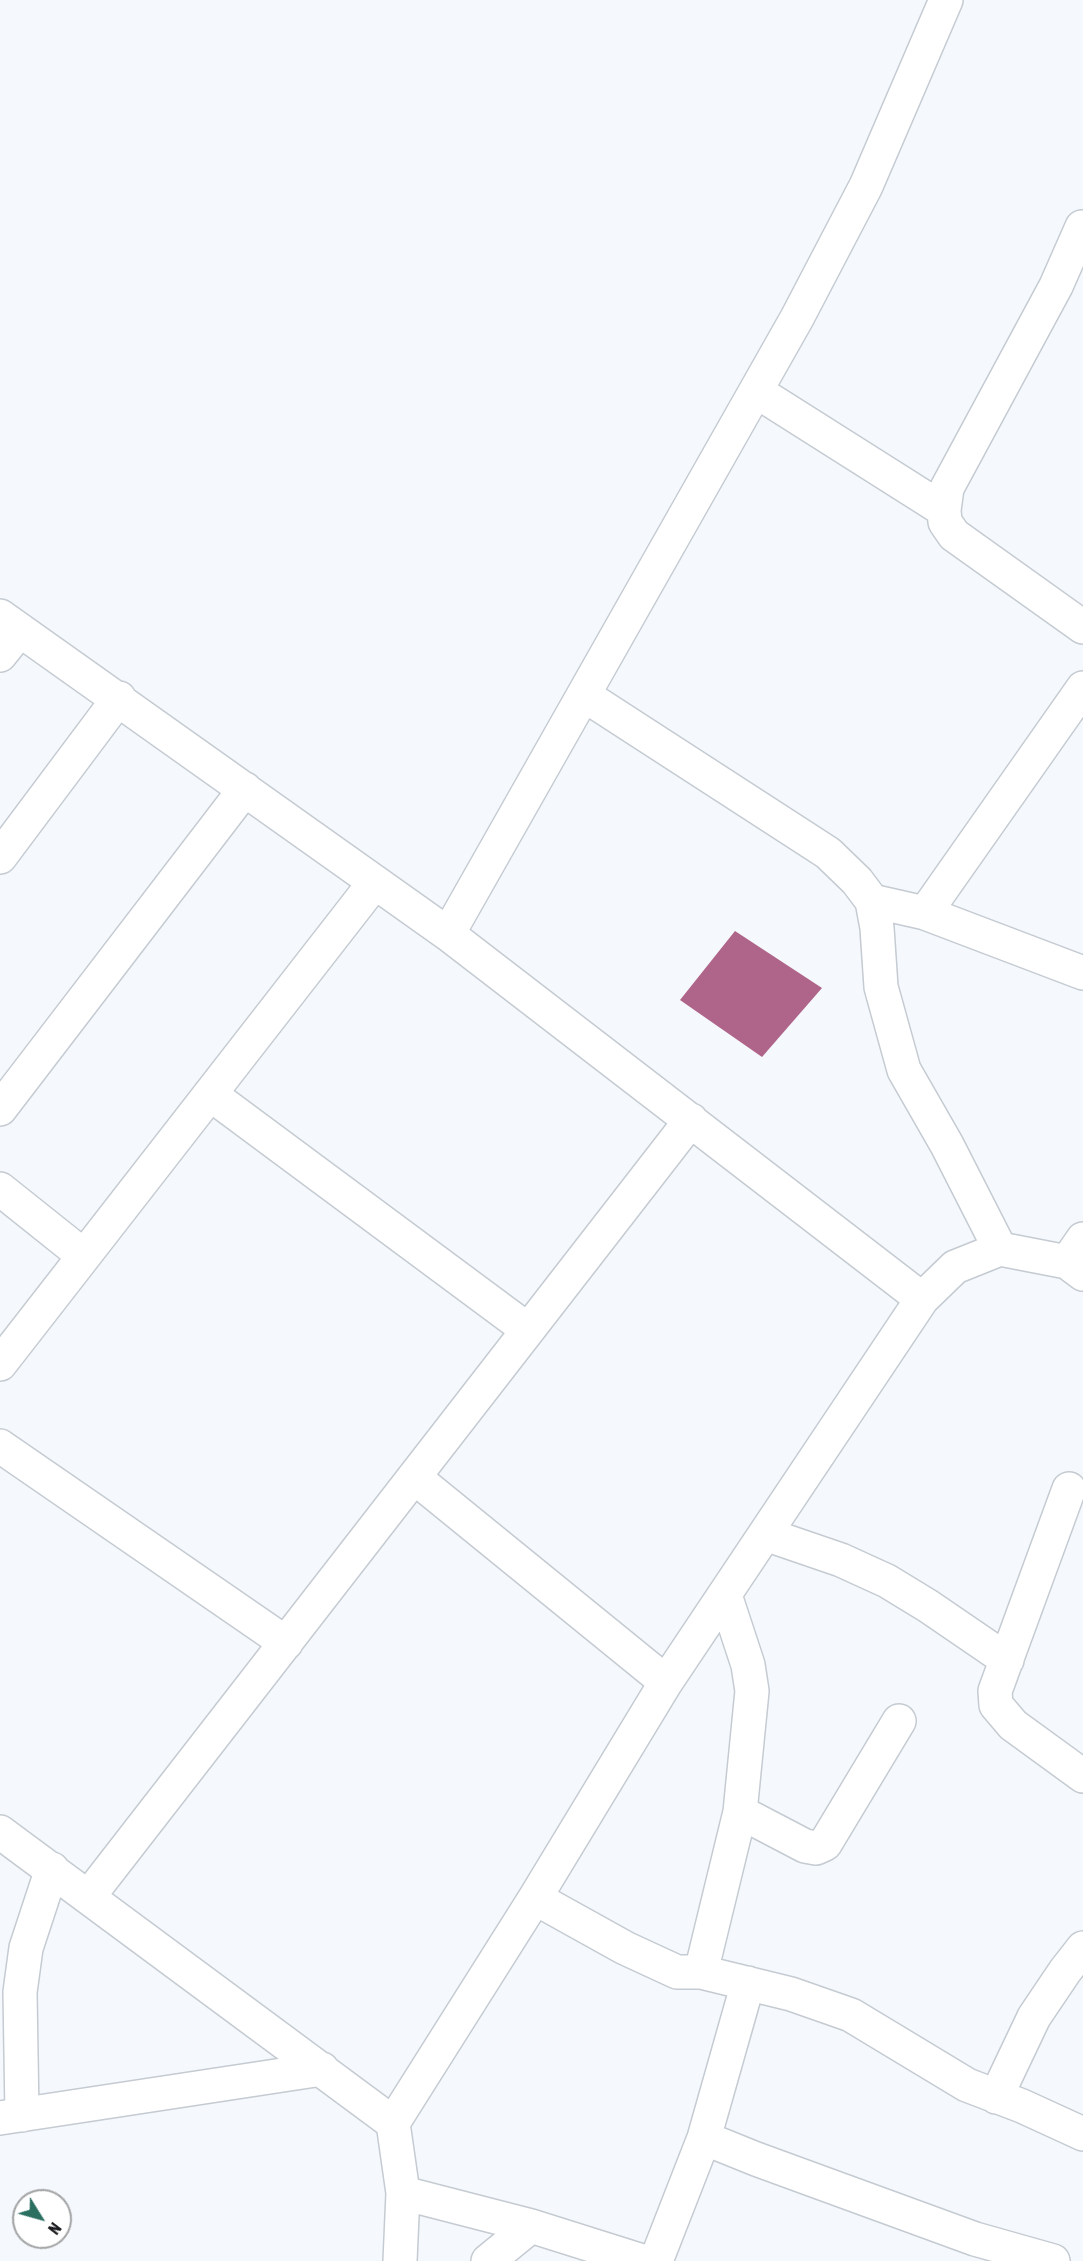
<!DOCTYPE html>
<html>
<head>
<meta charset="utf-8">
<style>
	body { margin:0 }
	#map { position:relative; width:1083px; height:2261px; overflow:hidden; background:#f5f9fd; font-family:"Asap Condensed",sans-serif }
	canvas { display:block }
	.north { position:absolute; left:12px; top:2189px; width:60px; height:60px; box-sizing:border-box; background:#fff; border:2px solid #a2a3a4; border-radius:50%; rotate:127deg; font-size:16px; font-weight:700; line-height:24px; text-align:center; color:#17191c }
	.north::after { content:''; display:block; margin:auto; width:21px; height:27px; background:#2b6f61; clip-path:polygon(50% 0,100% 100%,50% 72%,0 100%) }
</style>
</head>
<body>
<div id="map">
<canvas width="1083" height="2261"></canvas>
<div class="north">N</div>
</div>
<script>
const c = document.querySelector('canvas').getContext('2d');
c.lineJoin = 'round';
function fillPath(path, color) { c.fillStyle = color; c.fill(path, 'evenodd'); }
const toPath = rows => new Path2D(rows.map(r => 'M' + r).join(''));
function stroke(path, color, width, dash) { c.strokeStyle = color; c.lineWidth = width; c.lineCap = dash ? 'butt' : 'round'; c.setLineDash(dash || []); c.stroke(path); }
fillPath(toPath([
	[735,931,822,988,762,1057,680,1000]
]), '#af6489');
const minor = toPath([
	[1082,227,1056,286,947,488,944,510,945,522,954,535,1083,627],
	[756,391,944,510],
	[0,616,448,934,922,1299],
	[0,655,20,630],
	[584,695,828,853,857,881,872,901,877,928,881,987,904,1070,947,1145,1000,1249],
	[0,857,119,698],
	[872,901,925,913,1083,973],
	[925,913,1083,688],
	[448,934,797,318,866,186,946,0],
	[210,1094,528,1330],
	[0,1109,245,789],
	[0,1189,84,1256],
	[1067,1262,1083,1239],
	[0,1364,375,882],
	[0,1446,286,1643],
	[414,1477,666,1682],
	[1069,1489,995,1691,996,1705,1013,1725,1083,1776],
	[765,1534,841,1560,887,1581,928,1606,1007,1660],
	[740,1812,805,1846,816,1848,825,1844,899,1721],
	[0,1832,393,2123],
	[89,1896,691,1120],
	[535,1898,625,1948,677,1972,701,1972,791,1994,851,2015,967,2085,1022,2106,1083,2134],
	[701,1972,740,1812,752,1691,748,1665,725,1595],
	[996,2097,1034,2017,1065,1971,1083,1948],
	[22,2115,20,1992,26,1948,52,1869],
	[0,2118,322,2069],
	[704,2138,756,2159,975,2239,1053,2261],
	[403,2193,531,2226,642,2261],
	[400,2261,403,2193,393,2123,535,1898,666,1682,922,1299,955,1267,1000,1249,1067,1262,1083,1274],
	[488,2261,531,2226],
	[656,2261,704,2138,748,1983]
]);
stroke(minor, '#c5cbd2', 36);
stroke(minor, '#fff', 33);
</script>
</body>
</html>
